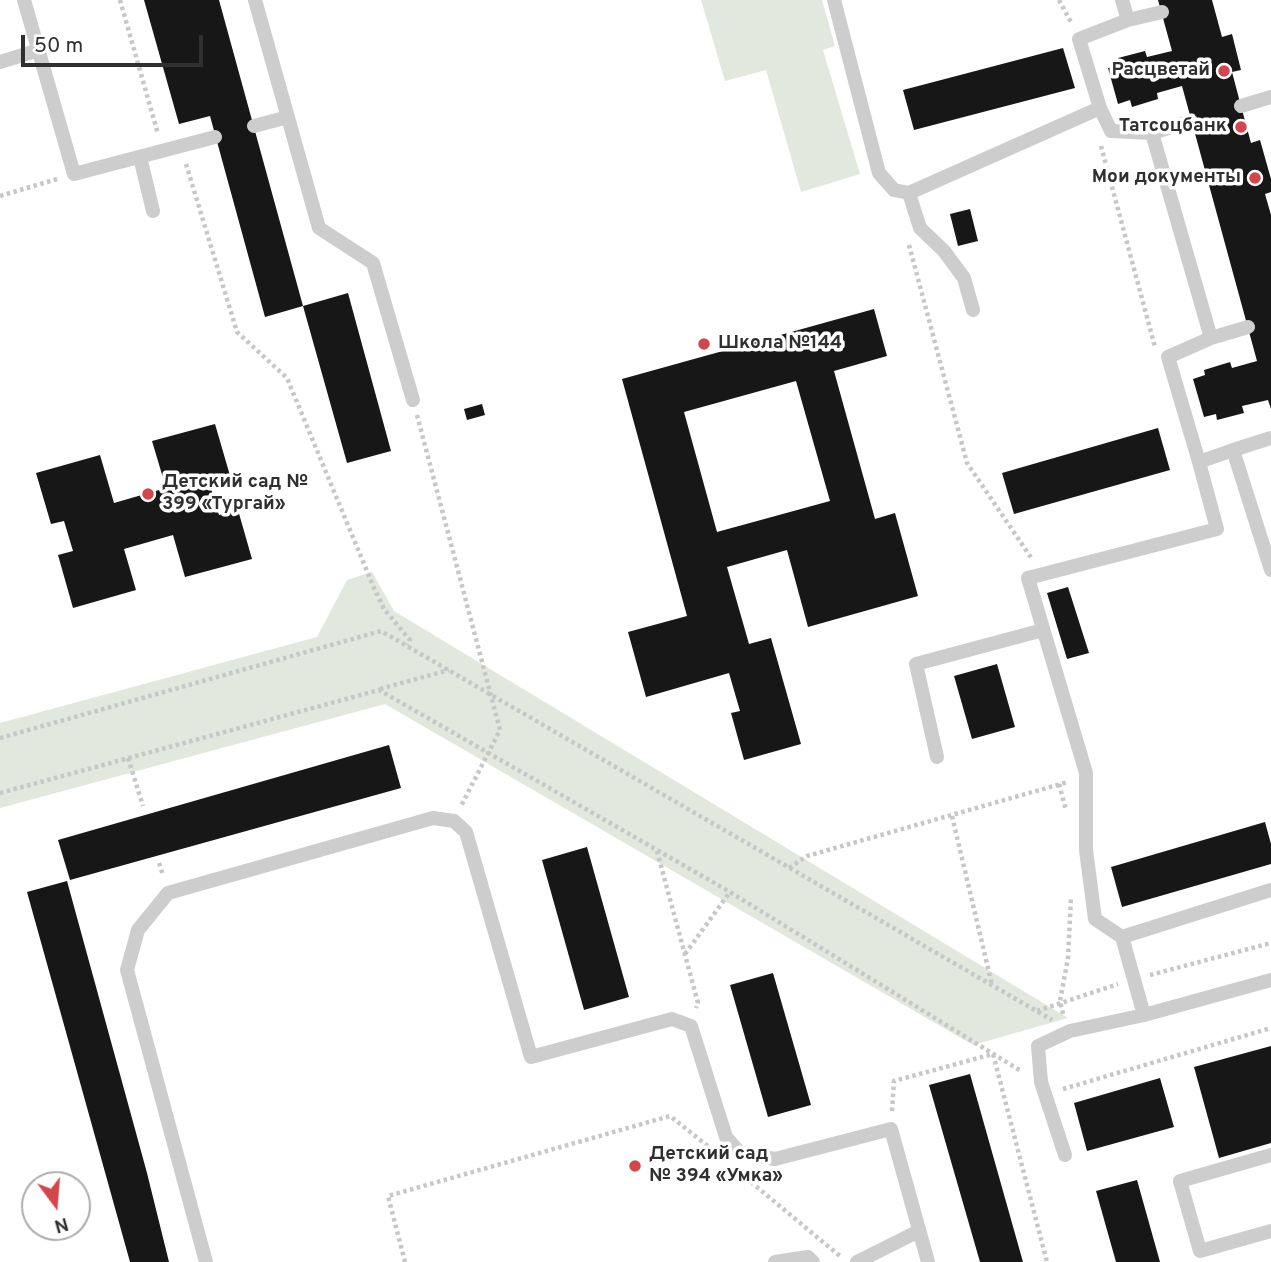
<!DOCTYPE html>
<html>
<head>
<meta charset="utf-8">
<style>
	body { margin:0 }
	#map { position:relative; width:1271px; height:1262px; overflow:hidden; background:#fff; font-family:Overpass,sans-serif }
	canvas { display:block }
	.north { position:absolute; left:21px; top:1171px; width:70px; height:70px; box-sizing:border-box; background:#fff; border:2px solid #acacac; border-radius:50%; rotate:164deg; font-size:19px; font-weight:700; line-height:28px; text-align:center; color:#303030 }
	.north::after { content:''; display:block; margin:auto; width:24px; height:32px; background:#d2474b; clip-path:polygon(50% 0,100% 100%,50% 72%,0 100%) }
	.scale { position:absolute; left:21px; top:35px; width:182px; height:32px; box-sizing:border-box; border:4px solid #303030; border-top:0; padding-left:9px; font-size:21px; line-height:24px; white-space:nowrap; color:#303030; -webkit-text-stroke:5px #fff; paint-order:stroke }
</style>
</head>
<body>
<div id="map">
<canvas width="1271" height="1262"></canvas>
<div class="north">N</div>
<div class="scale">50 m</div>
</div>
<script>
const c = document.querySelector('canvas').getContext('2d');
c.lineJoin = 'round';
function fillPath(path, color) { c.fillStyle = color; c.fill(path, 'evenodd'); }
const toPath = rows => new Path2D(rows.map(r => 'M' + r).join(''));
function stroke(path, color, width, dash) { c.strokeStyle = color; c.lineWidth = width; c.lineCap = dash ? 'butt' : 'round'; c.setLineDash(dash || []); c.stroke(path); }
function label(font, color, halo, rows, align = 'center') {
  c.font = font + ' Overpass,sans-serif'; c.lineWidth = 7; c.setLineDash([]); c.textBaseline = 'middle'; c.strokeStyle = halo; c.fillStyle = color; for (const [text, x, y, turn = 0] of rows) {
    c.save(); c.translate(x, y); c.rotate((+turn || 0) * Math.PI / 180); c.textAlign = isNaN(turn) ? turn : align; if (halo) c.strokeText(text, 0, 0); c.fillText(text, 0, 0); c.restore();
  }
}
fillPath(toPath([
	[701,0,822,0,835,46,823,50,860,174,801,192,766,70,725,81],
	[372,572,394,611,1068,1018,973,1045,385,704,0,808,0,723,317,637,347,580]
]), '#e2e8dd');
fillPath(toPath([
	[144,0,219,0,303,306,265,317,210,116,179,124],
	[1158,0,1212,0,1222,37,1232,34,1241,70,1232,72,1241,106,1251,143,1260,140,1271,179,1271,192,1265,194,1271,215,1271,409,1268,400,1242,406,1244,413,1217,420,1216,414,1204,417,1193,379,1205,375,1204,370,1230,362,1232,368,1257,361,1182,86,1157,93,1158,99,1132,107,1130,100,1118,104,1108,68,1120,65,1118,58,1145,51,1147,57,1172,51],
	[1063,48,1075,88,914,130,903,90],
	[970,209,978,241,958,246,950,214],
	[348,293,391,451,347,463,303,306],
	[874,309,887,356,834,371,875,519,895,513,918,596,808,627,787,550,727,567,749,644,771,638,801,744,744,760,731,713,740,711,729,673,646,697,628,632,687,616,622,379],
	[796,381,830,501,717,532,684,412],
	[482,404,485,415,467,420,464,409],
	[215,424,231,479,210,485,219,515,238,510,252,559,185,577,173,535,124,549,136,590,73,608,58,555,73,551,64,521,51,524,36,473,100,455,114,503,166,488,152,441],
	[1158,428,1170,470,1014,514,1002,473],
	[1068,587,1089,653,1067,659,1047,593],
	[997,664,1015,727,972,739,954,676],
	[389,745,401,788,70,880,58,840],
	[1265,822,1271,844,1271,864,1122,907,1111,867],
	[587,847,629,997,584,1010,542,860],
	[67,881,147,1173,169,1262,130,1262,27,892],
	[773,973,811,1105,768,1117,730,985],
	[1271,1046,1271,1143,1219,1158,1194,1067],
	[970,1074,1023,1262,980,1262,929,1085],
	[1160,1078,1174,1127,1087,1151,1074,1103],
	[1137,1180,1160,1262,1116,1262,1096,1191]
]), '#171717');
stroke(toPath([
	[120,0,158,134],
	[1059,0,1072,24],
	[1101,146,1155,347],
	[186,164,237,332,287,378,374,588,384,609,410,640,407,645],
	[0,196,57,179],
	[909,245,967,463,1032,559],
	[417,415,500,730,461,806],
	[380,689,449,670],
	[0,738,381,631,1052,1020],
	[128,758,143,806],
	[1059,784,1066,810],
	[0,793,379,690,730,892,1021,1071],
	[952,816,992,985],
	[657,851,698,1003,696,1008],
	[159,863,163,875],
	[789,868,807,856,1068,782],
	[685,954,730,892],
	[1150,975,1271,943],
	[1037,1011,1118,984],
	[1063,1014,1060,1001,1068,958,1071,898],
	[1063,1089,1271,1028],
	[892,1111,894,1081,993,1054,1047,1262],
	[740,1173,841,1257],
	[405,1262,388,1196,670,1116,709,1147]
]), '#c7c7c7', 4.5, [3.5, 3.5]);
stroke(toPath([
	[24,0,74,174,215,137],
	[255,0,319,228,373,263,413,400],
	[834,0,879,173,894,190,909,193,1100,108],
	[1122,0,1128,20,1079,39,1100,108,1111,131,1152,133,1211,338,1168,357,1199,462,1233,450,1271,570],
	[1128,20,1162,12],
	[0,62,39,50],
	[1241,106,1271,97],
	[254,126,288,117],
	[1152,133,1191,121],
	[140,157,153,211],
	[909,193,920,228,944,251,964,278,973,310],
	[1211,338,1248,327],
	[1233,450,1271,438],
	[937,757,916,664,1043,630],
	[1122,937,1095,919,1086,850,1086,773,1028,578,1217,529,1199,462],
	[1144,1015,1122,937,1271,890],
	[1065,1155,1041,1082,1038,1046,1070,1031,1144,1015,1271,980],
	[1271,1155,1180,1181,1200,1251,1271,1231],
	[206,1262,127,970,138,930,168,893,433,818,454,821,466,832,531,1057,672,1019,691,1026,726,1137,740,1153,775,1159,891,1129,928,1262],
	[775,1262,808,1257,813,1262],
	[857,1262,919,1231]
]), '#cdcdcd', 14);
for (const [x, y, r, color] of [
	[1224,71,7,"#d2474b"],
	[1241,127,7,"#d2474b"],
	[1255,178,7,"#d2474b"],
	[704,344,7,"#d2474b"],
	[148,494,7,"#d2474b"],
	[635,1166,7,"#d2474b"]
]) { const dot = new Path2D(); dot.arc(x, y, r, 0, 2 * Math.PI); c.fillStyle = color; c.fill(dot); stroke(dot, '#fff', 2.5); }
label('bold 19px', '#303030', '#fff', [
	["Расцветай",1210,71],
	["Татсоцбанк",1227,127],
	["Мои документы",1241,178],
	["Школа №144",718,344,"left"],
	["Детский сад №",162,483,"left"],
	["399 «Тургай»",162,505,"left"],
	["Детский сад",649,1155,"left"],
	["№ 394 «Умка»",649,1177,"left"]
], 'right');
</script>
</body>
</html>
